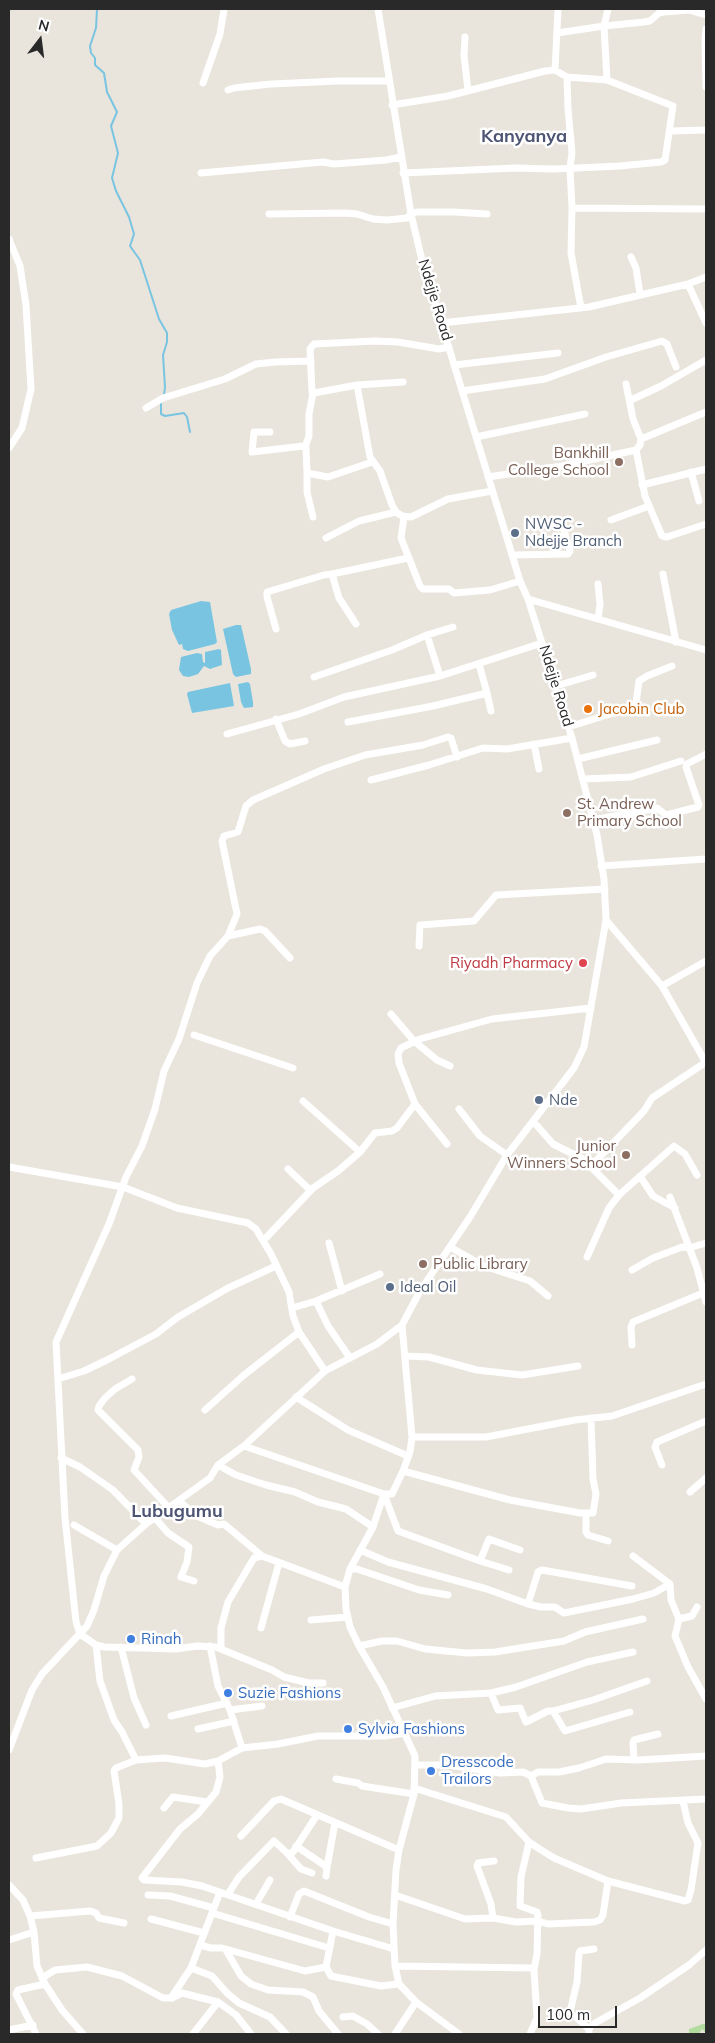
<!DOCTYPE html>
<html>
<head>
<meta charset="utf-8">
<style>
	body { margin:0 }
	#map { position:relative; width:715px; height:2043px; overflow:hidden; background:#e9e4dc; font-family:Mulish,sans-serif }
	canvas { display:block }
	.frame { position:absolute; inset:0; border:10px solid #292929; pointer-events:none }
	.north { position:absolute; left:15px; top:15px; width:50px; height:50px; -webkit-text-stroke:4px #fff; paint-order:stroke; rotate:15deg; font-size:14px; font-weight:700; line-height:20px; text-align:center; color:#292929 }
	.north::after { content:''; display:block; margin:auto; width:18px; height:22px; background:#292929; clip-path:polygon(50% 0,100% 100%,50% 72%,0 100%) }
	.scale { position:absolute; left:538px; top:2006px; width:79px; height:22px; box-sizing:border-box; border:2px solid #292929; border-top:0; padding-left:6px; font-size:15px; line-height:18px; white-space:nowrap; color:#292929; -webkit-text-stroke:4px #fff; paint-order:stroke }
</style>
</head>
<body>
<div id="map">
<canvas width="715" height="2043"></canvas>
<div class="frame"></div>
<div class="north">N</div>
<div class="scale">100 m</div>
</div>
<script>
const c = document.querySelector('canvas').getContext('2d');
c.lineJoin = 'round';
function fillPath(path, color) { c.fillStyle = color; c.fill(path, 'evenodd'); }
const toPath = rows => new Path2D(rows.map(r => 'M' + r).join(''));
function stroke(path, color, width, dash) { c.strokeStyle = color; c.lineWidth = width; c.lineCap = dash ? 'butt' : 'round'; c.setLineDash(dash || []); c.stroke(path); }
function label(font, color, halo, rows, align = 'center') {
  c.font = font + ' Mulish,sans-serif'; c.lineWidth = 5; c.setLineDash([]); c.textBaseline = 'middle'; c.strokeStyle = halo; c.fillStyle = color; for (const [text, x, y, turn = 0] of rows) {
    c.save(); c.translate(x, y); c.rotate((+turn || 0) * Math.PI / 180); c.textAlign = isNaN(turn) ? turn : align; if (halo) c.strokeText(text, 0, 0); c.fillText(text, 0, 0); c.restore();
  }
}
fillPath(toPath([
	[703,2024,706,2024,706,2033,702,2029,699,2034,689,2034,689,2029]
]), '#b2db9e');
fillPath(toPath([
	[201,601,210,602,217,642,215,644,188,651,183,649,182,644,179,645,172,630,169,614,171,610],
	[236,625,241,625,251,669,251,674,236,677,233,674,223,629],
	[219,649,221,650,222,665,210,669,204,666,198,674,189,677,183,676,179,670,181,657,197,653,202,654,203,662,205,663,205,652],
	[248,682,250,684,253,702,253,707,244,708,241,702,238,684],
	[230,683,234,706,192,713,187,694,188,692]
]), '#79c5e1');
stroke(toPath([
	[97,9,96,28,90,46,91,53,95,58,95,65,104,73,107,92,117,112,111,126,118,153,112,178,116,191,129,217,134,234,130,246,140,260,159,319,167,333,167,342,163,355,165,387,164,395],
	[161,401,161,414,165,416,184,413,187,417,190,432]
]), '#79c5e1', 2);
stroke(toPath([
	[557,33,604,26,644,22,650,21,659,13,664,12,689,10,706,15],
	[465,37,464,56,468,90],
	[555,70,558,9],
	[567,77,568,109,572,153,570,168,572,208,571,253,581,308],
	[203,83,220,34,224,9],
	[706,87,705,39,706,29],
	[228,90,234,88,271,84,338,81,388,81],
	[392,105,448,96,545,71,555,70,567,77,607,80],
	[671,131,706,130],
	[201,173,323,162,334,164,386,160,401,157],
	[403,173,515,168,554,169,620,166,661,162,665,160,673,106,607,80,604,26,608,9],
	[572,208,706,209],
	[269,214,346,213,357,214,373,219,387,220,407,218,411,214,417,212,454,212,487,214],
	[9,239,20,266,26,305,31,389,22,428,9,448],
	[631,257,636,268,640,294],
	[688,284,706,323],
	[441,323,589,307,688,284,706,277],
	[449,347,439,349,398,342,375,341,314,344,310,349,312,392,314,393,357,385,370,457,380,471,392,505,396,512,402,516,411,517,448,499,492,491],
	[454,365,558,353],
	[357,385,403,382],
	[462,391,545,379,606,357,662,341,667,344,676,367],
	[631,400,661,386,706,360],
	[146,408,163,398,225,379,256,364,275,362,311,361],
	[270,432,254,432,252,452,304,446,306,448,307,473,328,477,372,462],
	[476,437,585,414],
	[641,439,706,412],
	[305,447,309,436,309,414,313,393],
	[636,450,645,496,662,536,667,537,706,524],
	[691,472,699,501],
	[307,473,307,492,313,517],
	[488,477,562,466,636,450,640,445,641,439,633,419,626,384],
	[642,485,706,469],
	[404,517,401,538,420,586,423,589,449,589,454,593,490,590,520,581],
	[611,520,649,506],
	[326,538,359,521,396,512],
	[512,555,568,554,570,551,564,530],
	[663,574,676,642],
	[528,599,706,650],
	[598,619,600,605,598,584],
	[356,624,339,598,332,574,408,558],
	[276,629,267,597,267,592,324,575,332,574],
	[427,635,453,627],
	[314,677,392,650,427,635,440,676],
	[556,686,593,675],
	[487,693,491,711],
	[276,719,285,741,290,744,305,741],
	[348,722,433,706,487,693,479,664],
	[568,727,633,707,636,703,639,681,647,676,672,666],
	[227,734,299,714,344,697,440,676,542,643],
	[534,744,539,769],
	[578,759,657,740],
	[583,779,631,777,681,761],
	[371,780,429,765,483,748,507,749,572,738],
	[593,820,657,808,666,815,698,807,699,805,686,767,687,764,706,754],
	[601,866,706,859],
	[606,920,662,986,706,1063],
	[228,936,260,929,265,931,290,958],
	[419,946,420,925,474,921,496,895,605,889],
	[662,986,706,961],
	[391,1014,414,1041,437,1060,450,1066],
	[194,1035,293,1068],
	[303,1101,360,1152],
	[459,1109,480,1136,507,1155],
	[533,1121,553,1144,583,1159,619,1195,609,1208,587,1257],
	[447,1144,415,1104,399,1063,398,1054,401,1048,420,1039,492,1019,591,1008],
	[591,1166,644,1111,652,1098,706,1062],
	[9,1167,123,1187,177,1208,248,1223,256,1229,271,1254,289,1292,293,1316,299,1332,325,1371],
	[288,1169,310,1190],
	[640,1176,653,1196,675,1208],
	[619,1195,674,1146,685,1154,697,1175],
	[670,1197,697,1268,706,1302],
	[263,1241,313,1188,338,1171,360,1152,375,1133,392,1131,397,1128,415,1104],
	[329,1243,342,1291],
	[450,1247,484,1266,530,1281,548,1296],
	[632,1270,653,1258,682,1247,689,1248,706,1243],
	[316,1301,328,1326,350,1358],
	[292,1308,316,1301,380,1274],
	[402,1325,412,1437,410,1452,403,1471,392,1494,384,1494,373,1527,350,1569,345,1587,346,1609,350,1627,359,1646,383,1687,415,1756,414,1794,399,1850,396,1870,393,1924,395,1966,399,1984,416,2002,459,2034],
	[632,1345,631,1327,633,1322,703,1293],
	[405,1356,429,1357,477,1370,522,1375,578,1366],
	[58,1379,84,1371,107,1360,156,1334,178,1317,228,1288,276,1266],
	[132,1379,115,1389,105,1398,99,1406,98,1410,138,1450,139,1457,134,1470,169,1508],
	[296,1397,348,1430,408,1456],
	[205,1410,244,1375,299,1332],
	[412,1437,486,1437,575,1420,612,1416,706,1384],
	[244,1446,384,1494,398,1531,480,1561,509,1570],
	[61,1458,80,1467,113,1490,146,1524],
	[218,1465,236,1475,266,1485,295,1492,318,1502,346,1509,373,1527],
	[662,1465,655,1447,657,1442,706,1421],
	[403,1471,510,1500,580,1513,593,1513,596,1494,593,1479,591,1418],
	[690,1492,706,1478],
	[179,1501,197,1516,218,1525,224,1524,262,1556],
	[586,1514,586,1532,588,1535,608,1541],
	[155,1518,168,1533,189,1547,187,1562,181,1577,194,1581],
	[74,1525,117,1550],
	[360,1550,388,1562,487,1589,528,1604,541,1607,555,1607,564,1613,633,1599,654,1593,670,1584],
	[633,1556,670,1584,671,1600,679,1619,675,1636,688,1667,706,1699],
	[480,1561,489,1539,520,1550],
	[350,1569,357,1569,419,1590,448,1595],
	[528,1604,538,1572,542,1570,632,1586],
	[679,1619,692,1616,697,1607],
	[311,1620,348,1617],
	[261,1628,279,1563],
	[96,1645,100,1681,114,1720,122,1732,136,1760],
	[210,1646,218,1686,230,1710,242,1748],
	[359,1646,382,1641,397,1641,425,1649,467,1653,495,1652,564,1641,585,1632,643,1619],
	[121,1647,134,1698,146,1725],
	[221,1648,221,1628,228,1602,254,1558,262,1556,345,1587],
	[323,1683,309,1683,284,1677,272,1670,216,1647,197,1646,176,1649,104,1647,96,1645,80,1634,76,1622,65,1518,56,1342,109,1224,126,1177,142,1146,155,1109,164,1071,179,1039,197,983,210,956,228,936,237,914,222,841,224,836,238,832,246,806,253,800,324,769,365,755,423,745,448,737,451,738,457,757],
	[491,1693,498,1710,520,1708,526,1722,548,1711,553,1711,593,1700,647,1681],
	[392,1708,435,1696,491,1693,516,1687,587,1662,633,1652],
	[230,1710,262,1706],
	[553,1711,565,1731,630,1712],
	[171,1716,227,1703],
	[198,1729,234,1721],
	[9,1750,32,1690,42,1674,87,1626,94,1610,104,1576,117,1550,146,1524,210,1478,218,1465,245,1445,325,1371,377,1344,402,1325,420,1291,470,1217,507,1155,574,1068,584,1047,606,920,604,879,597,835,572,738,528,599,520,581,421,256,411,214,378,9],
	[634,1760,633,1743,634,1740,658,1734],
	[218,1761,220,1777,216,1792,198,1814,180,1829,142,1878,144,1880,182,1882,202,1886,333,1931,394,1949],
	[416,1765,449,1765,500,1773,523,1772,531,1776,542,1803,568,1808,581,1809,621,1803,706,1799],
	[531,1776,538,1772,559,1772,579,1768,606,1759,639,1760,706,1756],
	[336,1779,358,1783,362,1786,414,1794],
	[414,1788,506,1817,529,1842,538,1848,554,1858,608,1881,685,1901,688,1900,691,1890,698,1843,688,1823,683,1801],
	[164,1808,173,1797,207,1802],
	[241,1836,274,1801,281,1799,399,1850],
	[529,1842,521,1877,520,1906,537,1912,538,1915,537,1954,534,1969],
	[296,1846,327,1867,326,1876],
	[288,1854,293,1852,317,1815],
	[36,1858,97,1846,111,1833,119,1818,119,1804,114,1771,116,1768,136,1760,165,1758,205,1764,218,1761,242,1748,278,1744,318,1736,385,1736,405,1733],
	[327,1867,335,1823],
	[9,1885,23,1900,30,1916,34,1932,37,1966,45,1984,62,2010,83,2034],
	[228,1894,239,1877,274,1841,286,1852,301,1869,312,1873],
	[148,1895,170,1896,214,1908],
	[395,1895,465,1919,493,1918,491,1904,477,1866,478,1863,494,1861],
	[256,1904,270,1880],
	[212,1913,329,1948],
	[30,1916,90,1911,96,1913,99,1918,124,1923],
	[290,1917,299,1894,304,1891,369,1917,393,1924],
	[493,1918,516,1922,538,1921,548,1924,594,1922,600,1920,603,1915,608,1881],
	[151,1919,204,1933],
	[333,1931,326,1967,331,1976,381,1986,399,1984],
	[9,1940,34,1932],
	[200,1945,211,1948,222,1948,305,1971,326,1967],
	[226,1950,241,1976,251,1984,268,1990,303,1992,313,1997,319,2011,338,2034],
	[395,1966,533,1968,534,1969,537,2018,530,2034],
	[191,1968,212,1976,227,1993,239,2003,270,2017,286,2034],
	[42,1978,55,1970,87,1967,122,1976,163,1998,171,1998,191,1968,220,1892],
	[172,1998,182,1993,218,2002,236,2015,251,2034],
	[343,2017,353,2016,367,2024,378,2034],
	[589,2029,570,2012,577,1982,579,1953,580,1951,594,1949],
	[9,2030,33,2025],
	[36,2034,16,1994,18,1990,45,1984],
	[193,2034,218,2002],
	[395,2034,416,2002],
	[589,2034,589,2028,595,2023,640,1998,689,1965,706,1950]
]), '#fff', 7);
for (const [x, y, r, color] of [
	[619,462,5,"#8d6e63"],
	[515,533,5,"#5c6f8a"],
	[588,709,5,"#e8710a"],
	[567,813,5,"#8d6e63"],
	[583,963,5,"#e0444e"],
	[539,1100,5,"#5c6f8a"],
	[626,1155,5,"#8d6e63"],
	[423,1264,5,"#8d6e63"],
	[390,1287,5,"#5c6f8a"],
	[131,1639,5,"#3f7fe0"],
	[228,1693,5,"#3f7fe0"],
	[348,1729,5,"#3f7fe0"],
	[431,1771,5,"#3f7fe0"]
]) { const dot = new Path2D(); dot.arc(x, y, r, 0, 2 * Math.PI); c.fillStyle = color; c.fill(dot); stroke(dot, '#fff', 2); }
label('15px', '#292929', '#fff', [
	["Ndejje Road",435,300,73],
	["Ndejje Road",556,686,73]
]);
label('15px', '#785e54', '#fff', [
	["Bankhill",609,453],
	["College School",609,470],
	["St. Andrew",577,804,"left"],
	["Primary School",577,821,"left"],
	["Junior",616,1146],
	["Winners School",616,1163],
	["Public Library",433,1264,"left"]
], 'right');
label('15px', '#4e5e75', '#fff', [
	["NWSC -",525,524],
	["Ndejje Branch",525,541],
	["Nde",549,1100],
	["Ideal Oil",400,1287]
], 'left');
label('15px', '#c56008', '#fff', [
	["Jacobin Club",598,709]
], 'left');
label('15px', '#be3a42', '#fff', [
	["Riyadh Pharmacy",573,963]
], 'right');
label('15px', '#366cbe', '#fff', [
	["Rinah",141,1639],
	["Suzie Fashions",238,1693],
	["Sylvia Fashions",358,1729],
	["Dresscode",441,1762],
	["Trailors",441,1779]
], 'left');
label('bold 18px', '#4e5574', '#fff', [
	["Kanyanya",524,137],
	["Lubugumu",177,1512]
]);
</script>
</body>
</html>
